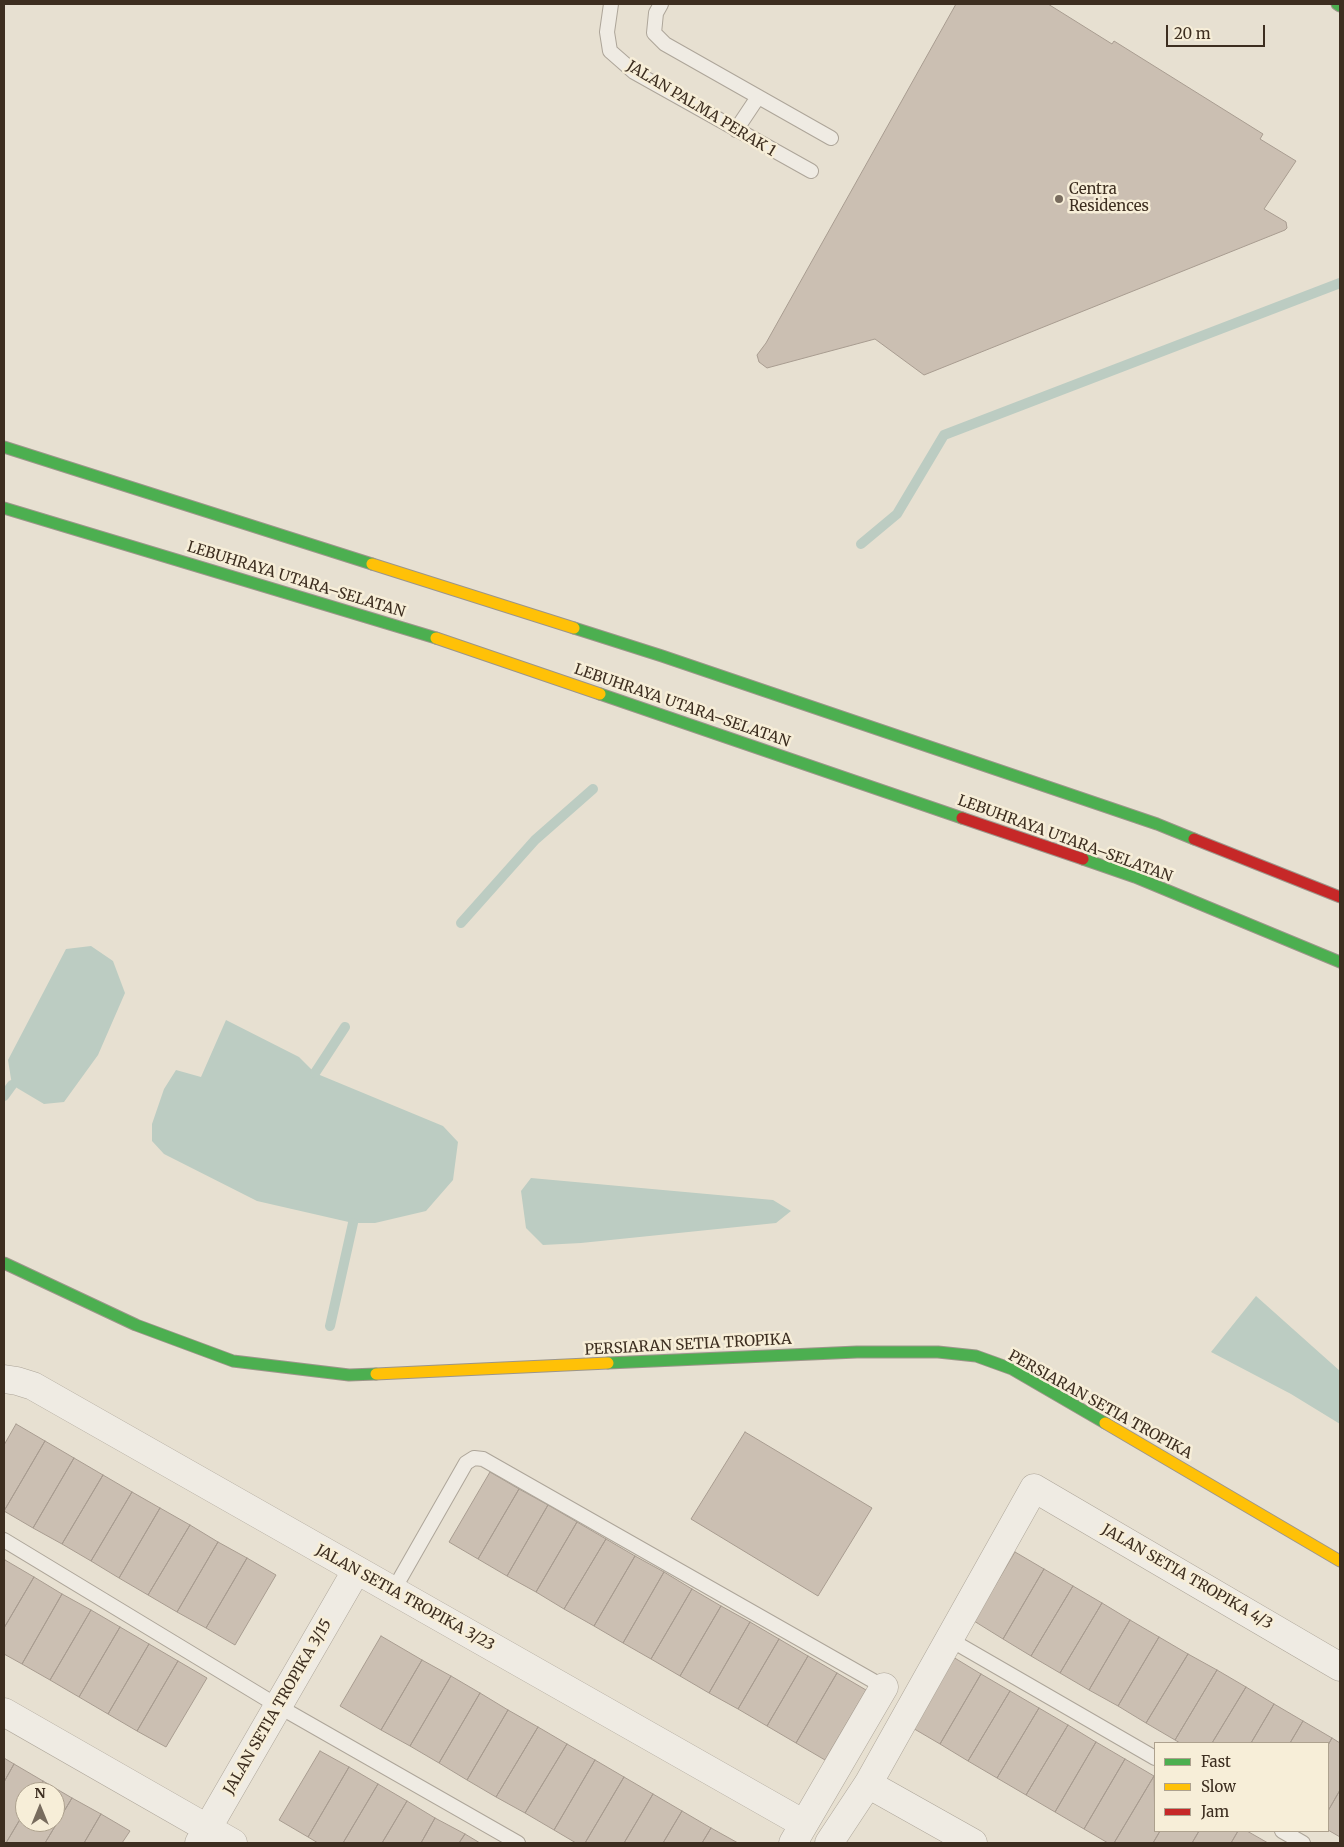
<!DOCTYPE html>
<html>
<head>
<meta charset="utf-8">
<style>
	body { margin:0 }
	#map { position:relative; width:1344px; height:1847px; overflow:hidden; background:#e7e0d1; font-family:Merriweather,serif }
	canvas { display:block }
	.frame { position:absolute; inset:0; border:5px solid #3d2e20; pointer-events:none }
	.legend { position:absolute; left:1154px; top:1742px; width:175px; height:90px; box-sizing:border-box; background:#f7eed8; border:1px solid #ada18e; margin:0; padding:6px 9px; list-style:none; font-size:15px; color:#3d2e20 }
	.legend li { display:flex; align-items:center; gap:10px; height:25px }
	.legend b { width:25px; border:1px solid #ada18e }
	.north { position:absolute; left:15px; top:1782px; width:50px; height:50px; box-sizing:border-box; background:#f7eed8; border:1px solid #ada18e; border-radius:50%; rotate:0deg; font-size:14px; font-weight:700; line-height:20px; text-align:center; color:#3d2e20 }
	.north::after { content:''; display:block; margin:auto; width:18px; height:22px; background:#786c5e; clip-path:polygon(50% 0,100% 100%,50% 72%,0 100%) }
	.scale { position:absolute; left:1166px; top:25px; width:99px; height:22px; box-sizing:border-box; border:2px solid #3d2e20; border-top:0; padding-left:6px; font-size:15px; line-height:18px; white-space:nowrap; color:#3d2e20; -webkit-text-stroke:4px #f7eed8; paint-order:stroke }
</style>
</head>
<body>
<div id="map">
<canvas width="1344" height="1847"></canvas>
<div class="frame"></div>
<ul class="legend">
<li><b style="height:6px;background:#4caf50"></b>Fast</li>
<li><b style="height:6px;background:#ffc107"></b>Slow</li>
<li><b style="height:6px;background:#c62828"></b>Jam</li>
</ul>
<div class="north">N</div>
<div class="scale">20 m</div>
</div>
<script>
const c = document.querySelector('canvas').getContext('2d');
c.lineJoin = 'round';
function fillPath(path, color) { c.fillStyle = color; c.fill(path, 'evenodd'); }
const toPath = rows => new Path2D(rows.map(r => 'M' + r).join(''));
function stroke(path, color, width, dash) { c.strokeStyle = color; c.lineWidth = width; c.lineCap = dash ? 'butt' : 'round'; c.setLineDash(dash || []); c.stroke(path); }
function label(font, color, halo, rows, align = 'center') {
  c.font = font + ' Merriweather,serif'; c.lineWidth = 5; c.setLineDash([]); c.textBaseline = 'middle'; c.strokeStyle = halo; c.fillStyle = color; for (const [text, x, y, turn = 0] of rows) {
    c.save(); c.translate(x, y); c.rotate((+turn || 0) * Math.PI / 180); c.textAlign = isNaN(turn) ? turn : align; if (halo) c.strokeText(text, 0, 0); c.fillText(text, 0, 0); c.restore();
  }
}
fillPath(toPath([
	[91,946,113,961,125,993,98,1055,64,1102,44,1104,12,1085,8,1060,66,949],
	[226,1020,299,1057,315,1073,443,1126,458,1142,453,1180,426,1211,375,1223,353,1223,257,1201,164,1154,152,1141,152,1124,164,1089,176,1070,201,1077],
	[531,1178,773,1200,791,1211,776,1223,581,1243,543,1245,526,1228,521,1191],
	[1256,1296,1340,1371,1340,1424,1291,1394,1211,1352]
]), '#bcccc2');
stroke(toPath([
	[861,544,897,514,944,435,1340,283],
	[461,923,535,840,593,789],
	[315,1073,345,1027],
	[4,1096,12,1085],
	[330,1326,353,1223]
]), '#bcccc2', 10);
const building = toPath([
	[956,4,1048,4,1112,44,1114,41,1263,134,1260,139,1296,161,1264,209,1286,222,1287,228,1285,230,924,375,875,339,767,368,759,362,757,355,766,343,956,4],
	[16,1424,45,1441,4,1511,4,1445,16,1424],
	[745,1432,872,1508,818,1596,691,1519,745,1432],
	[45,1441,74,1458,33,1528,4,1511,45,1441],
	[74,1458,103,1475,62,1544,33,1528,74,1458],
	[490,1472,519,1489,478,1559,449,1542,490,1472],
	[103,1475,132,1492,91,1561,62,1544,103,1475],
	[519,1489,548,1505,507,1576,478,1559,519,1489],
	[132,1492,160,1508,119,1578,91,1561,132,1492],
	[548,1505,577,1522,536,1592,507,1576,548,1505],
	[160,1508,190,1525,148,1595,119,1578,160,1508],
	[577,1522,606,1539,564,1609,536,1592,577,1522],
	[190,1525,218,1542,177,1612,148,1595,190,1525],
	[606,1539,635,1556,594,1626,564,1609,606,1539],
	[218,1542,247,1558,206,1628,177,1612,218,1542],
	[1015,1552,1044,1569,1003,1639,974,1621,1015,1552],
	[635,1556,664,1572,623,1643,594,1626,635,1556],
	[247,1558,276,1575,235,1645,206,1628,247,1558],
	[5,1560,34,1577,4,1628,4,1562,5,1560],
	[1044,1569,1073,1586,1031,1656,1003,1639,1044,1569],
	[664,1572,692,1589,651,1659,623,1643,664,1572],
	[34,1577,62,1594,22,1664,4,1654,4,1628,34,1577],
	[1073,1586,1102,1603,1060,1673,1031,1656,1073,1586],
	[692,1589,721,1606,680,1676,651,1659,692,1589],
	[62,1594,91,1610,50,1680,22,1664,62,1594],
	[1102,1603,1130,1620,1089,1690,1060,1673,1102,1603],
	[721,1606,750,1622,709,1693,680,1676,721,1606],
	[91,1610,120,1627,79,1697,50,1680,91,1610],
	[1130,1620,1159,1637,1118,1706,1089,1690,1130,1620],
	[750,1622,779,1639,738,1709,709,1693,750,1622],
	[120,1627,149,1644,108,1714,79,1697,120,1627],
	[381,1636,422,1660,381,1730,340,1706,381,1636],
	[1159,1637,1188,1654,1146,1723,1118,1706,1159,1637],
	[779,1639,808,1656,767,1726,738,1709,779,1639],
	[149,1644,178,1661,137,1731,108,1714,149,1644],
	[1188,1654,1217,1670,1175,1740,1146,1723,1188,1654],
	[808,1656,837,1673,796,1743,767,1726,808,1656],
	[953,1657,981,1674,940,1744,911,1727,953,1657],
	[422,1660,451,1676,410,1746,381,1730,422,1660],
	[178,1661,207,1678,166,1747,137,1731,178,1661],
	[1217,1670,1246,1687,1212,1743,1180,1743,1175,1740,1217,1670],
	[837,1673,866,1690,825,1760,796,1743,837,1673],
	[981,1674,1010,1691,968,1761,940,1744,981,1674],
	[451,1676,480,1693,439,1763,410,1746,451,1676],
	[1246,1687,1274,1704,1251,1743,1212,1743,1246,1687],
	[1010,1691,1039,1708,997,1778,968,1761,1010,1691],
	[480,1693,508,1710,467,1780,439,1763,480,1693],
	[1274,1704,1303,1721,1290,1743,1251,1743,1274,1704],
	[1039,1708,1068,1725,1026,1795,997,1778,1039,1708],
	[508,1710,538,1727,496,1797,467,1780,508,1710],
	[1303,1721,1332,1738,1328,1745,1328,1743,1290,1743,1303,1721],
	[1068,1725,1096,1742,1055,1812,1026,1795,1068,1725],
	[538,1727,567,1744,525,1813,496,1797,538,1727],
	[1332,1738,1340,1743,1340,1790,1328,1811,1328,1745,1332,1738],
	[1096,1742,1125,1759,1084,1829,1055,1812,1096,1742],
	[567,1744,595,1760,554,1830,525,1813,567,1744],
	[320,1751,349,1767,308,1837,279,1820,320,1751],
	[4,1758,14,1764,4,1782,4,1758],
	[1125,1759,1154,1776,1114,1843,1108,1843,1084,1829,1125,1759],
	[595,1760,624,1777,585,1843,576,1843,554,1830,595,1760],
	[14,1764,43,1781,36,1792,25,1792,25,1811,6,1843,4,1843,4,1782,14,1764],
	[349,1767,378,1784,343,1843,318,1843,308,1837,349,1767],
	[1154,1776,1155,1831,1160,1831,1153,1843,1114,1843,1154,1776],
	[624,1777,653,1794,624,1843,585,1843,624,1777],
	[43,1781,72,1798,45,1843,6,1843,25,1811,25,1822,55,1822,55,1792,36,1792,43,1781],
	[378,1784,407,1801,382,1843,343,1843,378,1784],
	[1340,1790,1340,1837,1328,1830,1328,1811,1340,1790],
	[653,1794,682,1811,663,1843,624,1843,653,1794],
	[72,1798,101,1814,84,1843,45,1843,72,1798],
	[407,1801,435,1818,421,1843,382,1843,407,1801],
	[682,1811,711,1828,702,1843,663,1843,682,1811],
	[101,1814,130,1831,122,1843,84,1843,101,1814],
	[435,1818,465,1834,459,1843,421,1843,435,1818],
	[711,1828,738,1843,702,1843,711,1828],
	[1160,1831,1199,1831,1192,1843,1153,1843,1160,1831],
	[1199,1831,1238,1831,1231,1843,1192,1843,1199,1831],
	[1238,1831,1247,1831,1268,1843,1231,1843,1238,1831],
	[465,1834,480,1843,459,1843,465,1834]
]);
fillPath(building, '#cbbfb2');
stroke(building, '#a89c90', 1);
const lane = toPath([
	[611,4,607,32,610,51,634,72,811,171],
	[661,4,656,13,654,33,665,44,831,138],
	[736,130,758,97],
	[4,1540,278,1706,518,1843],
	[393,1591,466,1463,474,1458,483,1459,884,1687],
	[949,1639,1155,1758],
	[1282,1831,1303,1843]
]);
const street = toPath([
	[4,1379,17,1381,33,1386,804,1824],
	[4,1712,233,1843],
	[868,1784,973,1843],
	[199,1843,356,1571],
	[793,1843,884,1687],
	[829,1843,868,1784,1034,1488,1340,1667]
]);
const fast = toPath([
	[1337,4,1340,6],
	[4,447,372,564],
	[4,508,436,638],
	[574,628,662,656,1157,824,1194,839],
	[600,694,962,818],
	[1083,859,1135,877,1340,962],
	[4,1263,136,1325,233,1361,349,1375,376,1374],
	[608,1363,857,1352,938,1352,976,1356,1012,1369,1105,1423]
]);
const slow = toPath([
	[372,564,574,628],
	[436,638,600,694],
	[376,1374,608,1363],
	[1105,1423,1340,1561]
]);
const jam = toPath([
	[962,818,1083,859],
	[1194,839,1340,897]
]);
stroke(lane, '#ada599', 16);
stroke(street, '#ada599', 29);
stroke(fast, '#9c958a', 13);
stroke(slow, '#9c958a', 13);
stroke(jam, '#9c958a', 13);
stroke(lane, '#efebe3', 14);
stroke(street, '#efebe3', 28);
stroke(fast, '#4caf50', 11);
stroke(slow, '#ffc107', 11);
stroke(jam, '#c62828', 11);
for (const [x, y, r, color] of [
	[1059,199,5,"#786c5e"]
]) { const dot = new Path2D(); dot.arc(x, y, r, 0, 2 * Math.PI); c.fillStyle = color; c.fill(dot); stroke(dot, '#f7eed8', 2); }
label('15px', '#3d2e20', '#f7eed8', [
	["JALAN PALMA PERAK 1",701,109,31],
	["LEBUHRAYA UTARA–SELATAN",296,580,17],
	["LEBUHRAYA UTARA–SELATAN",682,706,19],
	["LEBUHRAYA UTARA–SELATAN",1065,839,20],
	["PERSIARAN SETIA TROPIKA",688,1345,-3],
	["PERSIARAN SETIA TROPIKA",1100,1405,29],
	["JALAN SETIA TROPIKA 4/3",1187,1577,30],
	["JALAN SETIA TROPIKA 3/23",405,1598,29],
	["JALAN SETIA TROPIKA 3/15",278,1707,-60]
]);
label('15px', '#3d2e20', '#f7eed8', [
	["Centra",1069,190],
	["Residences",1069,207]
], 'left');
</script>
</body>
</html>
